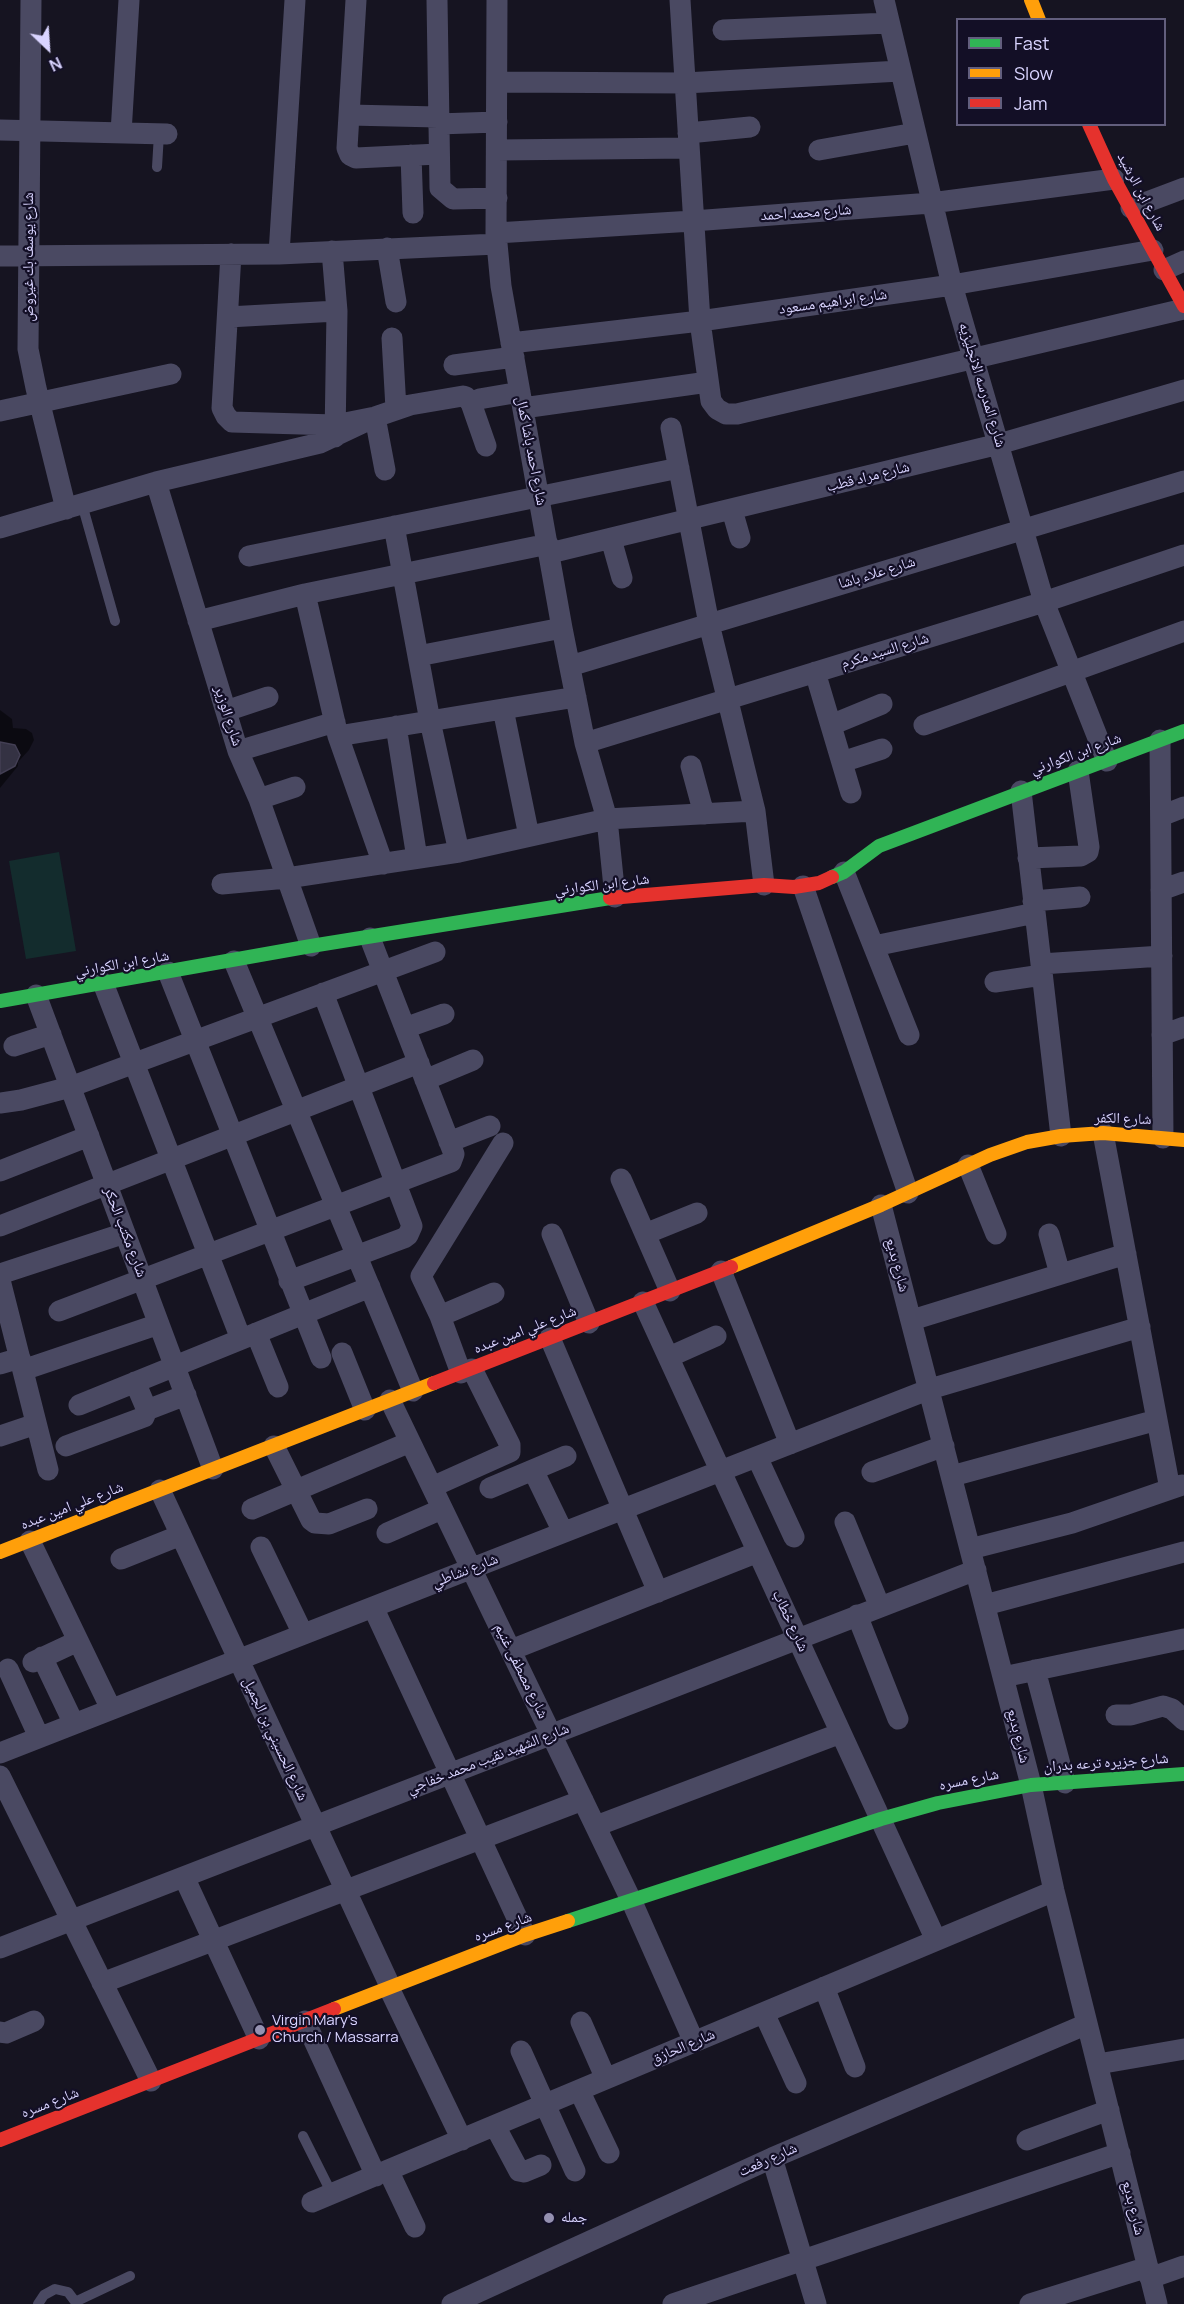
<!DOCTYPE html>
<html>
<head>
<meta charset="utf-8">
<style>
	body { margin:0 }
	#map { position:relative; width:1184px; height:2304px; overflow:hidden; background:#161421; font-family:Manrope,sans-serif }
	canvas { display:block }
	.legend { position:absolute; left:956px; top:18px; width:210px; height:108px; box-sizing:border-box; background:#130f26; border:2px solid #625e7d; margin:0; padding:8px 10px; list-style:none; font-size:18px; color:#d9d4ff }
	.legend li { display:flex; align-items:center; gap:12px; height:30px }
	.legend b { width:30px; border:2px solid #625e7d }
	.north { position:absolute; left:18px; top:18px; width:60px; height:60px; -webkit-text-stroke:4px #130f26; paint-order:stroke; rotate:155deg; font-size:16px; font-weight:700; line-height:24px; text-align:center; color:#d9d4ff }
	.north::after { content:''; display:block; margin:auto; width:21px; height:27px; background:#d9d4ff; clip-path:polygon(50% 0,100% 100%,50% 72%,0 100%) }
</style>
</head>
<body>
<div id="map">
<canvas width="1184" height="2304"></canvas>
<ul class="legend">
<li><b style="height:8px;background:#30b455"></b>Fast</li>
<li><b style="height:8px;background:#ff9f0a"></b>Slow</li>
<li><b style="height:8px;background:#e5322d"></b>Jam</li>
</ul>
<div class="north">N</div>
</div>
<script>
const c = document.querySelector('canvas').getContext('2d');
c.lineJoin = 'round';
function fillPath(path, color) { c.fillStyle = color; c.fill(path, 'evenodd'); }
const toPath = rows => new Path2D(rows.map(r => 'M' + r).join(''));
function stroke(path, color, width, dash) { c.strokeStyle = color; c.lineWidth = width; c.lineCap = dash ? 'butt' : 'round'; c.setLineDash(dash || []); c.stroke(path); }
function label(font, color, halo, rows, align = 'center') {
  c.font = font + ' Manrope,"Noto Naskh Arabic",sans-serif'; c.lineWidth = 4.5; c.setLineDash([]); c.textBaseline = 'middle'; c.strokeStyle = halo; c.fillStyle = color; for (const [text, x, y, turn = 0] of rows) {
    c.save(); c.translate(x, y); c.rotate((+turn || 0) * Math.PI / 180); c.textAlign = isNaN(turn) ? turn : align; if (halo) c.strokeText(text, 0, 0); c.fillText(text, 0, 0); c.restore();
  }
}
fillPath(toPath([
	[59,852,76,951,26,959,9,861]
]), '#132c2d');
fillPath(toPath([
	[0,710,12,719,13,728,26,729,32,733,34,740,29,750,18,762,18,766,0,788]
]), '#0007');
const building = toPath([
	[0,742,15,745,20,755,15,766,0,774,0,742]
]);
fillPath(building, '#343243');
stroke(building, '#433f54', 1.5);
stroke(toPath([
	[157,167,159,134],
	[82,504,115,621],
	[303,2136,332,2194],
	[77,2301,130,2276],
	[38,2304,44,2295,55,2289,68,2292,77,2304]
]), '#4a4962', 10);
stroke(toPath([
	[31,0,28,349,36,388,66,509],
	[356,0,349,115,438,117],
	[437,0,440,188,453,199,497,198],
	[497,0,496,233,501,286,562,628,585,743,607,819,615,897],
	[680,0,700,321,711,401,717,409,726,414,737,414,1184,309],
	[884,0,952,285,1044,602,1107,761],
	[723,30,889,23],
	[498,82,685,83,900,71],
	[349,115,347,148,350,155,356,158,438,154],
	[438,124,497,122],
	[0,130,167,134],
	[121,133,129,0],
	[688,133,750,127],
	[497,150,689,148],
	[819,150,915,133],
	[411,155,413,213],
	[1131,208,1184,188],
	[496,233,693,221,931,203,1114,179],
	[387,248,396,302],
	[332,251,337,311,335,437],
	[231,254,222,408,226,416,232,422,335,425,375,417,410,405,463,396,466,397,471,403,486,446],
	[279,254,295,0],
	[0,256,279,254,497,244],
	[1164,270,1184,261],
	[228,317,337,311],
	[392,338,396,409],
	[511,343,700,321,952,285,1153,250],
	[454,365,514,357],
	[479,399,520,392],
	[523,408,708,382],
	[0,411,171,374],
	[671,428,709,624,755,811,764,885],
	[156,482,238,751,259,799,311,946],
	[732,510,740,538],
	[394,526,430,721,459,852],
	[0,528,156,482,320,443,375,417,385,470],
	[611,539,622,578],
	[550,553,999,444,1184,390],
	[249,556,679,468],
	[305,594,338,736,383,864],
	[198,621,305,594,548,544],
	[418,656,562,628],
	[570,666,1184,481],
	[815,672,851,793],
	[503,709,529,836],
	[226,711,268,697],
	[831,725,882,704],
	[924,725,1184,631],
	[396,726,417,858],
	[338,736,576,697],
	[1160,740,1163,1138],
	[585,743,1044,602,1184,555],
	[238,751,335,722],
	[842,762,882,749],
	[691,766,704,814],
	[1021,791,1061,1136],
	[259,799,295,787],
	[1161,816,1184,807],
	[1028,858,1081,856,1088,852,1089,847,1078,771],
	[844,872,909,1035],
	[222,884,287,878,459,852,607,819,755,811],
	[803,886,908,1193],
	[1161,890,1184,882],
	[1033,901,1080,897],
	[874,946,1035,913],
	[234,961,413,1391],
	[1041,964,1162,956],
	[168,972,321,1358],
	[995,982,1042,975],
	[103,983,241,1339],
	[36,995,213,1469],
	[405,1028,444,1014],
	[1162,1035,1184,1027],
	[14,1046,51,1034],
	[425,1080,473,1060],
	[0,1103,21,1100,70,1087,435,952],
	[1103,1133,1170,1489],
	[449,1142,490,1126],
	[968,1165,996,1234],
	[0,1171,89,1136],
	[621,1179,670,1291],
	[881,1205,1031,1785,1054,1891,1157,2304],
	[0,1226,419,1063],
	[552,1234,589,1323],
	[645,1234,697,1213],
	[1049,1234,1060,1274],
	[721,1271,790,1444],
	[0,1274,125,1233],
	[0,1280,48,1470],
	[289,1281,404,1238,408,1235,412,1226,323,993],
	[643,1302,936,1940],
	[59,1311,451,1162,454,1154,370,938],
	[440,1316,494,1293],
	[912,1320,1126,1254],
	[256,1333,278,1387],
	[550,1338,658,1592],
	[342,1353,365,1410],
	[669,1357,716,1336],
	[0,1364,20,1358],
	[23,1370,159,1324],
	[461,1373,440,1316,421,1276,503,1143],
	[390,1400,632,1902,694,2042],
	[79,1405,370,1287],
	[147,1410,186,1395],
	[0,1436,36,1424],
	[66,1446,144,1417,147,1410,135,1382],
	[274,1446,311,1520,315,1523,329,1524,367,1509],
	[757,1457,794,1537],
	[533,1470,563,1532],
	[872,1472,944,1446],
	[952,1476,1157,1420],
	[432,1487,510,1452,510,1445,472,1369],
	[490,1488,566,1456],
	[160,1490,391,1988],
	[252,1509,410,1442],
	[845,1522,880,1607],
	[387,1533,442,1509],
	[30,1541,111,1709],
	[261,1547,303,1634],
	[970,1549,1072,1523,1182,1485],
	[121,1559,181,1535],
	[985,1605,1184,1552],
	[373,1607,525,1935],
	[857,1615,898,1719],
	[511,1650,758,1552],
	[42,1657,74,1724],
	[33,1662,78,1641],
	[8,1669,39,1737],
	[1035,1670,1065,1783],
	[1003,1677,1184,1639],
	[1116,1715,1131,1715,1163,1706,1172,1709,1184,1720],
	[0,1753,930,1389,1140,1327],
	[0,1776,151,2081],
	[596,1826,841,1733],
	[184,1877,259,2039],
	[0,1948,976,1570],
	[102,1983,583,1800],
	[824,1987,855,2067],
	[389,1988,462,2140],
	[764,2013,796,2083],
	[305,2021,376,2176],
	[581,2022,606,2079],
	[0,2032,6,2033,34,2021],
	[521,2051,575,2171],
	[1098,2064,1184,2049],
	[579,2090,609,2153],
	[495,2126,519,2171,524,2172,541,2165],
	[1027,2140,1109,2110],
	[772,2158,816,2304],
	[388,2170,415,2227],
	[312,2202,1054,1891],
	[1150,2278,1184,2266],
	[452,2304,772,2158,1087,2024],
	[673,2304,1120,2153],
	[1030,2304,1148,2267]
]), '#4a4962', 21);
stroke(toPath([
	[832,877,844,872,879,846,1184,731],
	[0,1001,311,946,610,898],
	[568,1921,881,1819,938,1803,1031,1785,1184,1774]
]), '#30b455', 14);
stroke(toPath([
	[1031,0,1039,20],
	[731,1267,881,1205,990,1155,1027,1142,1061,1136,1103,1133,1184,1140],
	[0,1552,434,1383],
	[334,2009,525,1935,568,1921]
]), '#ff9f0a', 14);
stroke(toPath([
	[1089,124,1114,179,1184,306],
	[610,898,764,885,794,887,819,883,832,877],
	[434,1383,731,1267],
	[0,2140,334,2009]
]), '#e5322d', 14);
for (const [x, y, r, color] of [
	[260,2030,6,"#9591b1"],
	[549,2218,6,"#9591b1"]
]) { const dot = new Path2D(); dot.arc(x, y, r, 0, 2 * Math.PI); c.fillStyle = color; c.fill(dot); stroke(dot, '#130f26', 2); }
label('15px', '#d9d4ff', '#130f26', [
	["شارع ابن الرشيد",1141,192,62],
	["شارع محمد احمد",806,213,-4],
	["شارع يوسف بك غيروض",29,257,-90],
	["شارع ابراهيم مسعود",833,302,-8],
	["شارع المدرسه الانجليزيه",982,385,73],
	["شارع احمد باشا كمال",531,451,79],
	["شارع مراد قطب",868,477,-14],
	["شارع علاء باشا",877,573,-17],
	["شارع السيد مكرم",885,651,-17],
	["شارع الوزير",228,716,72],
	["شارع ابن الكوارني",1076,754,-20],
	["شارع ابن الكوارني",602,885,-7],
	["شارع ابن الكوارني",122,964,-10],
	["شارع الكفر",1123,1119,2],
	["شارع مكتب الحكر",125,1232,69],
	["شارع بديع",897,1265,75],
	["شارع علي امين عبده",525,1330,-21],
	["شارع علي امين عبده",72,1506,-21],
	["شارع نشاطي",465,1571,-21],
	["شارع خطاب",790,1621,65],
	["شارع مصطفى غنيم",521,1671,64],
	["شارع بديع",1018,1736,76],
	["شارع الحسيني بن الجميل",275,1739,65],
	["شارع الشهيد نقيب محمد خفاجي",488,1759,-21],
	["شارع جزيره ترعه بدران",1106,1763,-4],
	["شارع مسره",969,1780,-11],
	["شارع مسره",503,1927,-20],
	["شارع الحازق",683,2047,-23],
	["شارع مسره",50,2103,-21],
	["شارع رفعت",768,2160,-24],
	["شارع بديع",1133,2208,76]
]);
label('15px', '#d9d4ff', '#130f26', [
	["Virgin Mary's",272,2021],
	["Church / Massarra",272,2038],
	["جمله",561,2218]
], 'left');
</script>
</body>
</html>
